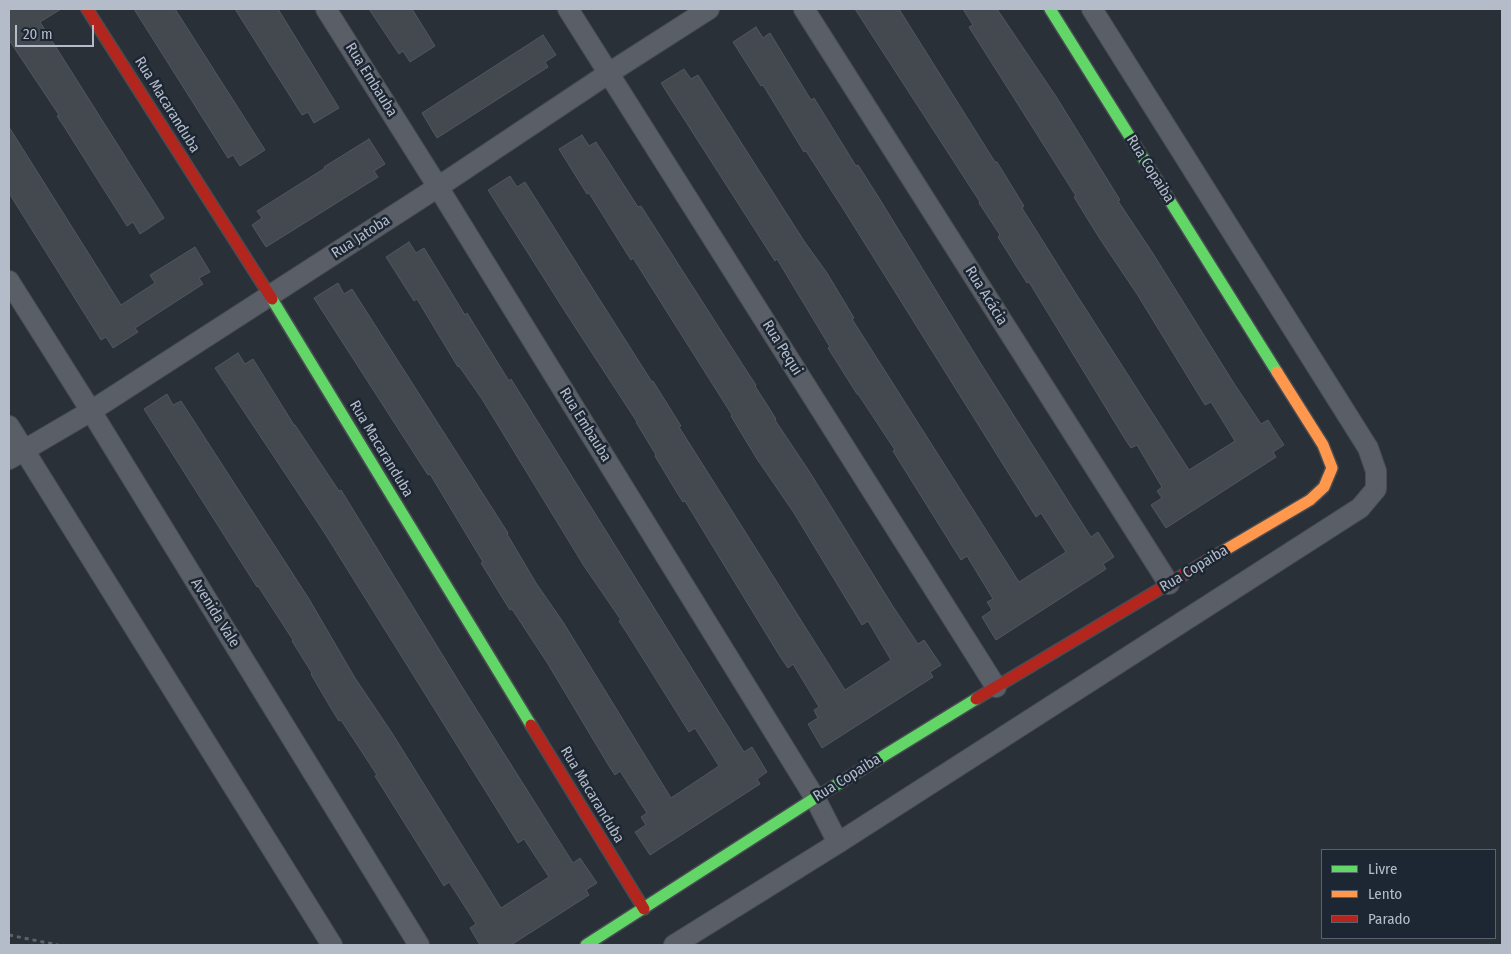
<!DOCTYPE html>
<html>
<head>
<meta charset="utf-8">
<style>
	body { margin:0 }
	#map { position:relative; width:1511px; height:954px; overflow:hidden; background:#2a3038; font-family:"Fira Sans Condensed",sans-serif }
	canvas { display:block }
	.frame { position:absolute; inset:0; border:10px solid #b4bcc9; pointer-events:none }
	.legend { position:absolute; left:1321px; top:849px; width:175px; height:90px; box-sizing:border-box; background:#1d2633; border:1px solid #59626f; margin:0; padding:6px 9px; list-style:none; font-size:15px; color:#b4bcc9 }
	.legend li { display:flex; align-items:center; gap:10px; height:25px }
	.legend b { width:25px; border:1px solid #59626f }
	.scale { position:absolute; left:15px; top:25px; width:79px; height:22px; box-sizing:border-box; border:2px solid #b4bcc9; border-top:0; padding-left:6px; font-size:15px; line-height:18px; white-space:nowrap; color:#b4bcc9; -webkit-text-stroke:4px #1d2633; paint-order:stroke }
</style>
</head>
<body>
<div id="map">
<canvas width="1511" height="954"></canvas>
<div class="frame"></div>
<ul class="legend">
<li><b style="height:6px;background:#63d668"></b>Livre</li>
<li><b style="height:6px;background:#ff974d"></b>Lento</li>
<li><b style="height:6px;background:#b3261e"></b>Parado</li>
</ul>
<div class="scale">20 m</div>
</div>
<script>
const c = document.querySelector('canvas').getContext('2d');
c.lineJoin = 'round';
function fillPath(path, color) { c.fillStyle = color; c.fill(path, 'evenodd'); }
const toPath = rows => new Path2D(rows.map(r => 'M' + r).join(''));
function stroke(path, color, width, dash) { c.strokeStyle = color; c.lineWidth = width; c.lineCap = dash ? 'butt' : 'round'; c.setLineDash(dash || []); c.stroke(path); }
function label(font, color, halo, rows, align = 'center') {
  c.font = font + ' "Fira Sans Condensed",sans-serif'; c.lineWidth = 5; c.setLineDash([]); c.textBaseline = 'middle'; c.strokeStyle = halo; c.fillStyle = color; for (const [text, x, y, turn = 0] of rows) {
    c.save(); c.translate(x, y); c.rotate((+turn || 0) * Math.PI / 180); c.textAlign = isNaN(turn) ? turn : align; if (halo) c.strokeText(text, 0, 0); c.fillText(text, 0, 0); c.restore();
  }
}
const building = toPath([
	[9,9,61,9,40,22,164,218,140,234,133,222,127,226,65,128,57,116,59,115,9,40,9,9],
	[134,9,175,9,265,150,240,166,233,155,228,158,134,9],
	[235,9,278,9,339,108,314,123,308,112,302,115,235,9],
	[369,9,412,9,435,46,410,62,403,51,399,54,369,9],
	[855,9,899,9,995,162,997,162,1024,206,1022,208,1078,297,1189,470,1235,441,1211,402,1205,405,1137,294,1100,239,1074,197,1076,196,969,27,973,25,963,9,997,9,1057,98,1120,200,1118,201,1152,252,1235,385,1261,424,1268,420,1284,445,1273,452,1276,457,1166,528,1151,505,1162,498,1157,491,1162,487,1137,445,1131,448,1125,439,1029,282,1027,283,998,237,1000,235,979,203,980,202,855,9],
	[756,27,763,38,770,33,811,100,814,98,856,166,858,165,879,198,981,364,1091,537,1098,532,1114,557,1103,564,1106,569,996,640,982,617,992,610,987,602,993,599,967,556,961,560,893,451,895,450,858,394,857,394,828,348,830,347,777,259,775,261,661,83,684,69,691,79,698,75,804,241,827,273,854,318,852,319,1019,582,1066,552,1041,513,1036,517,842,207,806,151,804,152,763,85,761,86,733,42,756,27],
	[543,35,556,55,545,62,548,67,437,138,422,113,543,35],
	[9,127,121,305,155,283,150,275,195,247,210,272,199,278,203,284,135,328,138,332,113,348,106,337,101,340,9,193,9,127],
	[582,135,589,146,596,142,638,207,641,206,748,373,756,385,755,386,776,419,775,420,809,471,892,605,918,644,924,640,941,665,930,672,933,677,822,748,808,724,818,718,814,710,819,707,793,664,788,668,781,658,685,501,683,502,676,491,655,456,656,455,636,422,637,422,566,313,488,190,510,176,517,187,525,182,652,382,653,381,681,426,679,427,845,690,891,660,868,621,862,625,794,513,757,459,731,416,732,415,633,258,631,260,589,193,587,194,559,149,582,135],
	[369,139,385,164,374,171,378,177,266,247,252,225,262,218,257,211,325,168,324,167,369,139],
	[409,242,416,253,424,248,465,315,467,313,509,381,511,379,744,752,752,747,767,772,757,779,760,784,650,855,635,832,646,825,641,817,647,813,620,771,615,775,609,766,548,664,512,609,510,610,481,563,483,562,430,474,428,475,314,298,338,283,344,294,352,289,508,533,507,534,536,583,563,622,671,798,719,766,695,728,689,732,627,633,619,621,621,620,584,566,482,399,459,366,458,367,417,299,414,301,386,257,409,242],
	[238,353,245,364,253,359,294,425,295,425,339,491,341,490,464,690,573,863,580,858,597,883,586,890,589,895,511,945,480,945,470,928,476,924,449,882,444,886,375,776,377,775,341,720,339,721,332,710,311,674,312,673,292,641,293,640,258,586,257,587,144,409,167,394,173,405,181,401,309,599,355,678,392,733,501,908,549,877,524,839,518,843,324,532,215,368,238,353]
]);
fillPath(building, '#444950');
stroke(building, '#52575f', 1);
const street = toPath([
	[326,9,438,187,815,798,838,843],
	[568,9,996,687],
	[804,9,1169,584],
	[9,281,91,411,419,945],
	[9,426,332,945],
	[9,459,91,411,438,187,609,73,709,9],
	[674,945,838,843,1360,508,1376,489,1376,471,1368,448,1092,9]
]);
const fast = toPath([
	[1050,9,1277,372],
	[272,299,531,725],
	[586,945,815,798,976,699]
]);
const slow = toPath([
	[1220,553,1310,500,1324,487,1332,468,1323,445,1277,372]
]);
const jam = toPath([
	[87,9,272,299],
	[976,699,1220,553],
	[531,725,644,909]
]);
stroke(street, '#484c53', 22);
stroke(fast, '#484c53', 14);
stroke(slow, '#484c53', 14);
stroke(jam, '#484c53', 14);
stroke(toPath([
	[9,935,58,945]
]), '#5d636a', 3, [4, 4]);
stroke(street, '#5a5e66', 20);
stroke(fast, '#63d668', 11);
stroke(slow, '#ff974d', 11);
stroke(jam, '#b3261e', 11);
label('15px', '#b4bcc9', '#1d2633', [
	["Rua Embauba",371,80,58],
	["Rua Macaranduba",167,105,58],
	["Rua Copaiba",1150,169,58],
	["Rua Jatoba",361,237,-33],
	["Rua Acácia",986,296,58],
	["Rua Pequi",782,348,58],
	["Rua Embauba",585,425,58],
	["Rua Macaranduba",381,449,59],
	["Rua Copaiba",1194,569,-31],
	["Avenida Vale",215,613,58],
	["Rua Copaiba",847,778,-32],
	["Rua Macaranduba",592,795,59]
]);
</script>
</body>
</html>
